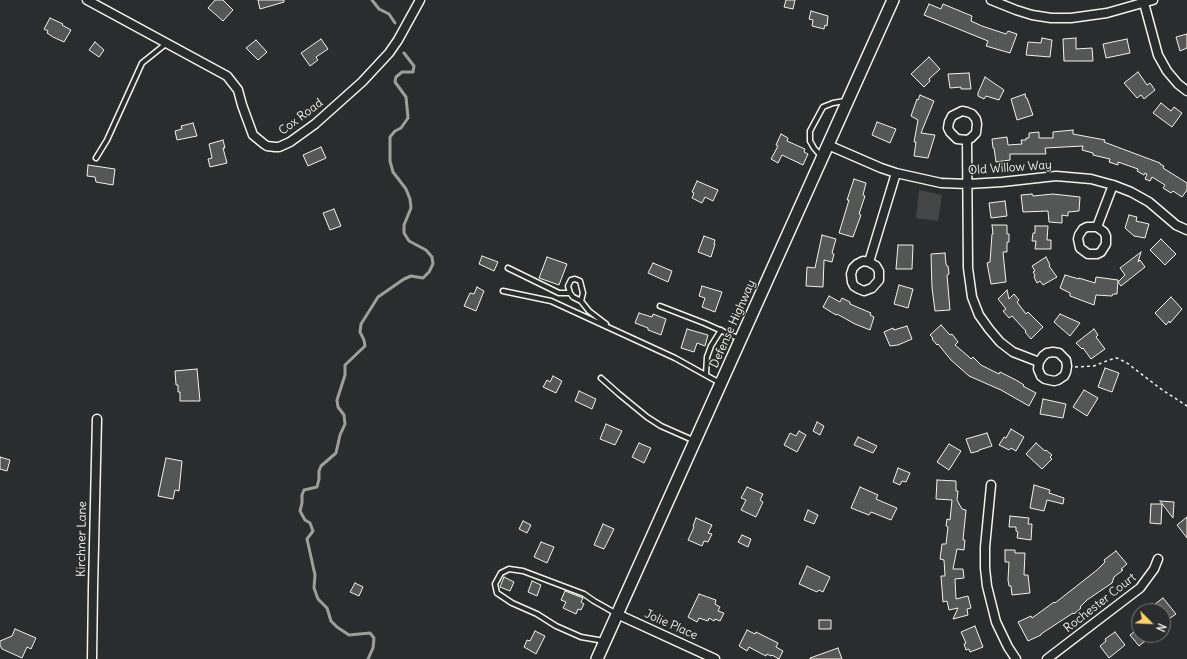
<!DOCTYPE html>
<html>
<head>
<meta charset="utf-8">
<style>
	body { margin:0 }
	#map { position:relative; width:1187px; height:659px; overflow:hidden; background:#2a2d2e; font-family:Delius,sans-serif }
	canvas { display:block }
	.north { position:absolute; left:1131px; top:603px; width:40px; height:40px; box-sizing:border-box; background:#2a2d2e; border:1px solid #7b7b78; border-radius:50%; rotate:114deg; font-size:11px; font-weight:700; line-height:16px; text-align:center; color:#f4f1e8 }
	.north::after { content:''; display:block; margin:auto; width:14px; height:18px; background:#ffd166; clip-path:polygon(50% 0,100% 100%,50% 72%,0 100%) }
</style>
</head>
<body>
<div id="map">
<canvas width="1187" height="659"></canvas>
<div class="north">N</div>
</div>
<script>
const c = document.querySelector('canvas').getContext('2d');
c.lineJoin = 'round';
function fillPath(path, color) { c.fillStyle = color; c.fill(path, 'evenodd'); }
const toPath = rows => new Path2D(rows.map(r => 'M' + r).join(''));
function stroke(path, color, width, dash) { c.strokeStyle = color; c.lineWidth = width; c.lineCap = dash ? 'butt' : 'round'; c.setLineDash(dash || []); c.stroke(path); }
function label(font, color, halo, rows, align = 'center') {
  c.font = font + ' Delius,sans-serif'; c.lineWidth = 3; c.setLineDash([]); c.textBaseline = 'middle'; c.strokeStyle = halo; c.fillStyle = color; for (const [text, x, y, turn = 0] of rows) {
    c.save(); c.translate(x, y); c.rotate((+turn || 0) * Math.PI / 180); c.textAlign = isNaN(turn) ? turn : align; if (halo) c.strokeText(text, 0, 0); c.fillText(text, 0, 0); c.restore();
  }
}
fillPath(toPath([
	[919,190,942,195,938,221,916,218]
]), '#444645');
stroke(toPath([
	[372,0,379,9,389,14,395,23],
	[368,659,373,648,374,638,370,633,349,635,337,627,331,621,327,608,318,599,314,588,315,575,307,539,313,531,310,523,305,520,300,511,302,503,302,495,304,490,317,487,319,479,319,471,321,466,336,453,340,435,345,424,344,415,338,407,337,400,345,375,345,365,365,346,364,340,360,332,361,324,378,297,404,279,411,276,423,278,429,272,433,264,432,257,426,250,409,241,404,233,404,225,411,208,410,199,406,189,393,172,390,161,390,137,395,131,401,128,408,118,406,97,395,82,396,77,402,72,413,72,414,66,404,53]
]), '#9f9f9a', 3);
const building = toPath([
	[215,0,223,0,233,10,223,21,208,8,215,0],
	[258,0,284,0,284,2,260,9,258,0],
	[786,0,795,0,793,9,784,7,786,0],
	[929,4,941,9,943,4,972,16,971,21,982,26,1006,34,1008,31,1017,34,1010,53,986,46,988,41,924,15,929,4],
	[811,11,828,16,827,26,825,25,824,29,812,26,813,20,809,19,811,11],
	[50,18,63,24,62,25,71,30,64,42,53,37,47,33,48,31,44,29,50,18],
	[1187,34,1187,48,1180,51,1176,37,1187,34],
	[1042,38,1052,40,1050,57,1026,55,1028,42,1041,43,1042,38],
	[1076,38,1076,49,1092,48,1093,61,1064,61,1063,39,1076,38],
	[321,39,328,49,316,57,318,60,310,66,301,53,321,39],
	[1127,39,1130,53,1106,58,1103,44,1127,39],
	[256,40,267,52,258,60,246,48,256,40],
	[95,42,104,50,99,57,89,50,95,42],
	[929,57,940,69,929,79,930,81,924,87,911,74,929,57],
	[1138,72,1147,85,1150,83,1155,90,1144,99,1141,95,1137,98,1124,83,1138,72],
	[969,73,971,89,961,89,961,87,950,88,948,74,969,73],
	[985,77,1004,90,999,100,986,96,984,99,978,96,978,93,985,77],
	[1025,94,1026,98,1027,98,1033,115,1017,120,1011,99,1025,94],
	[920,95,934,101,921,133,935,135,928,158,914,156,916,142,914,142,918,120,911,116,917,99,918,100,920,95],
	[1161,103,1171,111,1174,107,1182,113,1172,127,1153,113,1161,103],
	[877,122,896,129,890,143,872,135,877,122],
	[193,123,197,136,177,140,175,131,182,129,181,126,193,123],
	[1073,130,1073,134,1105,140,1104,142,1160,163,1160,164,1164,166,1163,168,1187,183,1187,190,1182,197,1173,191,1171,193,1163,188,1165,185,1152,177,1150,181,1145,179,1147,174,1145,173,1144,175,1137,171,1138,169,1118,162,1118,165,1109,162,1110,159,1093,155,1093,153,1082,150,1083,146,1045,148,1046,154,1010,154,1010,160,996,162,994,148,993,148,992,139,1007,137,1008,145,1022,144,1021,140,1026,140,1026,138,1029,138,1029,133,1039,132,1039,138,1053,138,1053,132,1073,130],
	[781,134,788,138,787,141,805,149,804,152,808,154,803,165,782,155,778,163,771,159,778,146,776,145,781,134],
	[223,140,225,148,223,148,227,163,210,167,208,159,212,158,209,144,223,140],
	[321,147,326,158,308,166,303,155,321,147],
	[88,165,115,169,113,185,96,182,95,177,87,176,88,165],
	[854,179,866,183,863,195,865,196,859,214,861,215,853,237,839,233,849,200,847,200,854,179],
	[697,181,718,190,713,201,705,197,702,203,692,198,694,193,692,192,697,181],
	[1032,194,1033,196,1053,194,1080,197,1079,211,1068,212,1068,216,1062,215,1062,223,1049,222,1048,211,1023,212,1021,195,1032,194],
	[1005,201,1007,216,991,218,989,203,1005,201],
	[334,209,341,226,330,230,323,213,334,209],
	[1129,215,1137,217,1136,221,1149,224,1145,238,1134,236,1125,228,1129,215],
	[992,225,1007,225,1007,234,1009,234,1009,242,1007,242,1007,252,1003,252,1006,282,991,284,987,263,990,262,992,234,993,234,992,225],
	[1035,226,1048,226,1047,240,1051,240,1051,249,1035,249,1036,241,1032,241,1033,233,1035,233,1035,226],
	[822,235,836,239,832,253,834,254,832,262,824,260,823,287,806,286,807,267,815,268,822,235],
	[704,236,715,240,714,244,715,244,711,257,698,252,704,236],
	[1161,239,1176,254,1165,265,1150,250,1161,239],
	[898,245,913,245,912,269,896,269,898,245],
	[1141,252,1138,262,1140,260,1145,267,1121,286,1118,282,1125,275,1120,268,1141,252],
	[945,253,946,264,947,266,948,266,949,274,947,275,950,310,935,311,932,288,931,254,945,253],
	[482,256,498,262,494,271,479,264,482,256],
	[547,257,567,264,559,285,539,278,547,257],
	[1046,257,1050,265,1049,266,1057,277,1043,285,1040,281,1037,283,1034,277,1035,275,1033,272,1035,271,1032,266,1046,257],
	[653,263,672,271,668,282,648,273,653,263],
	[1065,275,1079,279,1079,278,1095,283,1096,277,1118,280,1117,294,1113,294,1112,296,1096,295,1094,305,1070,296,1070,293,1060,288,1065,275],
	[899,285,913,289,908,308,894,304,899,285],
	[702,286,722,292,715,312,702,307,705,298,699,296,702,286],
	[477,287,484,291,476,311,464,306,470,293,474,294,477,287],
	[1007,290,1009,299,1014,294,1019,300,1017,302,1026,314,1028,312,1043,327,1031,339,1025,332,1026,331,1012,316,1009,318,1003,311,1006,309,998,299,1007,290],
	[829,296,840,302,842,298,850,302,850,304,871,313,870,315,874,317,870,330,855,324,837,314,836,315,823,307,829,296],
	[1171,297,1182,309,1170,323,1169,321,1166,325,1155,313,1171,297],
	[639,313,652,317,653,314,666,319,661,335,648,330,648,328,635,323,639,313],
	[1060,314,1080,323,1070,336,1054,322,1060,314],
	[941,325,950,335,952,334,958,342,955,345,968,356,971,359,973,357,981,365,999,374,1000,372,1016,380,1024,385,1023,386,1036,393,1029,406,1001,390,969,376,951,360,938,344,937,345,932,339,933,338,930,335,941,325],
	[907,326,912,339,898,345,890,346,884,332,893,328,894,330,907,326],
	[687,329,708,335,705,346,697,343,694,352,681,348,687,329],
	[1094,329,1098,335,1096,337,1105,349,1091,359,1083,348,1082,349,1076,343,1094,329],
	[1105,368,1119,373,1112,392,1098,387,1105,368],
	[197,369,200,401,180,401,180,392,178,392,178,385,176,385,175,371,197,369],
	[553,376,562,381,556,393,543,387,547,380,550,382,553,376],
	[1084,390,1098,398,1087,416,1073,407,1084,390],
	[579,391,596,399,592,409,575,401,579,391],
	[1043,399,1066,404,1063,418,1040,414,1043,399],
	[817,422,824,426,820,435,813,431,817,422],
	[606,424,622,431,615,445,600,439,606,424],
	[1011,429,1024,437,1016,451,1011,448,1009,450,999,445,1004,437,1006,438,1011,429],
	[799,431,806,435,797,452,784,445,790,433,796,436,799,431],
	[987,433,992,446,979,450,979,451,971,453,966,439,987,433],
	[858,437,877,446,873,453,854,445,858,437],
	[639,443,651,448,644,463,632,457,639,443],
	[1036,443,1045,451,1046,450,1052,455,1050,457,1052,459,1042,469,1026,454,1036,443],
	[949,444,961,451,949,470,937,462,949,444],
	[0,457,10,460,7,471,0,469,0,457],
	[166,458,182,461,179,491,175,490,173,499,158,496,166,458],
	[898,468,910,473,906,482,902,481,900,485,893,482,898,468],
	[937,480,956,481,956,491,958,491,957,500,962,509,966,510,963,540,965,540,964,550,957,549,953,569,963,569,964,578,955,579,956,599,968,596,971,608,967,609,968,615,953,619,958,608,949,610,947,601,943,602,941,576,945,576,944,560,940,559,942,544,946,544,948,527,946,526,947,519,950,520,952,500,936,499,937,480],
	[1034,485,1050,490,1049,493,1064,498,1063,504,1047,500,1044,511,1030,508,1034,485],
	[747,487,763,494,760,500,763,502,756,517,741,510,746,500,741,498,747,487],
	[860,487,878,495,876,499,897,508,891,520,871,512,869,515,851,508,860,487],
	[1160,501,1174,502,1173,518,1160,501],
	[1151,504,1162,504,1161,524,1150,523,1151,504],
	[808,510,818,515,814,524,804,520,808,510],
	[1010,516,1029,518,1028,524,1032,524,1031,540,1017,538,1018,532,1016,531,1016,527,1009,527,1010,516],
	[1187,517,1187,538,1177,525,1187,517],
	[696,518,712,525,708,533,712,534,708,542,704,541,702,546,688,540,694,527,693,526,696,518],
	[523,521,531,525,527,533,519,529,523,521],
	[603,524,614,529,604,549,594,545,603,524],
	[742,535,751,539,748,547,738,542,742,535],
	[541,542,554,547,547,563,534,557,541,542],
	[1005,550,1015,550,1015,553,1025,553,1024,575,1028,575,1030,593,1012,595,1011,586,1009,586,1008,580,1009,562,1005,562,1005,550],
	[1116,551,1127,564,1121,569,1123,570,1114,577,1112,583,1087,600,1080,607,1081,608,1074,614,1073,613,1041,634,1041,635,1028,641,1018,622,1031,616,1032,618,1054,602,1055,603,1097,570,1105,562,1104,560,1116,551],
	[807,566,830,577,823,592,819,590,817,592,799,584,807,566],
	[504,577,514,582,510,591,500,587,504,577],
	[532,581,541,585,537,596,528,592,532,581],
	[355,583,363,587,359,596,350,592,355,583],
	[565,591,583,598,581,602,584,604,581,610,578,609,576,614,563,608,566,602,561,600,565,591],
	[699,594,716,600,715,604,720,607,718,611,724,613,720,621,715,619,714,621,709,618,708,621,699,618,697,622,688,617,699,594],
	[1163,598,1176,614,1163,623,1163,611,1146,611,1163,598],
	[819,620,831,620,831,629,819,629,819,620],
	[975,626,983,647,970,652,969,649,966,650,964,644,966,643,961,632,975,626],
	[1139,628,1139,635,1152,635,1139,646,1130,635,1139,628],
	[15,629,36,638,31,649,27,647,22,658,2,649,0,645,0,641,12,636,15,629],
	[747,630,755,634,756,632,778,643,776,647,783,651,779,659,772,655,771,656,767,654,766,656,760,653,749,647,747,651,739,646,747,630],
	[535,631,545,636,536,654,524,647,527,640,530,641,535,631],
	[1115,632,1125,645,1109,658,1100,646,1106,641,1105,639,1115,632],
	[838,648,842,659,810,659,810,658,838,648]
]);
fillPath(building, '#555756');
stroke(building, '#f4f1e8', 1);
const service = toPath([
	[821,156,814,148,810,141,810,131,823,107,833,103,845,101],
	[96,158,107,140,142,63,167,43],
	[508,268,559,293,570,293],
	[503,291,551,301,675,358,720,383],
	[581,301,583,293,580,281,575,279,571,280,568,286,570,293,573,297,581,301,589,311,606,324],
	[660,306,704,323,740,339],
	[706,375,707,357,711,346,721,330],
	[601,378,619,394,647,417,661,426,695,441],
	[604,641,581,637,556,626,537,614,512,603,497,593,495,584,501,573,509,569,523,571,584,594,594,601,617,614]
]);
const minor = toPath([
	[87,0,227,76,238,90,242,105,253,135,264,144,267,146,275,147,279,147,290,142,315,124,362,82,389,53,398,40,420,0],
	[991,0,1016,10,1032,15,1051,18,1071,18,1107,13,1153,0],
	[1144,3,1158,55,1167,71,1178,84,1187,91],
	[967,140,957,139,950,132,948,128,949,122,952,116,962,111,967,112,972,114,976,119,977,124,976,133,971,138,967,140,968,268,972,297,979,315,989,329,1000,342,1013,352,1039,362,1038,369,1041,376,1045,379,1054,381,1058,380,1064,376,1066,372,1067,366,1066,360,1059,353,1053,352,1047,353,1043,356,1039,362],
	[828,145,881,168,896,173,941,183,968,184,1002,182,1056,176,1091,179,1113,185,1131,192,1149,202,1176,225,1187,230],
	[1097,227,1104,232,1106,236,1106,244,1101,252,1097,254,1088,254,1080,248,1078,239,1079,235,1083,229,1087,227,1097,227,1113,185],
	[869,262,876,266,879,271,879,280,872,288,864,291,859,289,854,286,852,282,851,274,853,268,857,264,863,261,869,262,896,173],
	[991,485,985,547,985,568,987,586,996,622,1008,647,1016,659],
	[617,614,715,659],
	[92,659,93,588,97,419],
	[1047,659,1140,588,1154,569,1158,559]
]);
const secondary = toPath([
	[597,659,893,0]
]);
stroke(service, '#f4f1e8', 7);
stroke(minor, '#f4f1e8', 11);
stroke(secondary, '#f4f1e8', 14);
stroke(toPath([
	[1075,367,1094,366,1109,360,1117,358,1127,363,1161,389,1187,406]
]), '#f4f1e8', 1.5, [3, 3]);
stroke(service, '#2a2d2e', 4);
stroke(minor, '#2a2d2e', 8);
stroke(secondary, '#2a2d2e', 11);
label('12px', '#f4f1e8', '#2a2d2e', [
	["Cox Road",301,117,-37],
	["Old Willow Way",1010,168,-4],
	["Defense Highway",733,324,-66],
	["Kirchner Lane",82,539,-89],
	["Rochester Court",1100,603,-38],
	["Jolie Place",671,625,24]
]);
</script>
</body>
</html>
